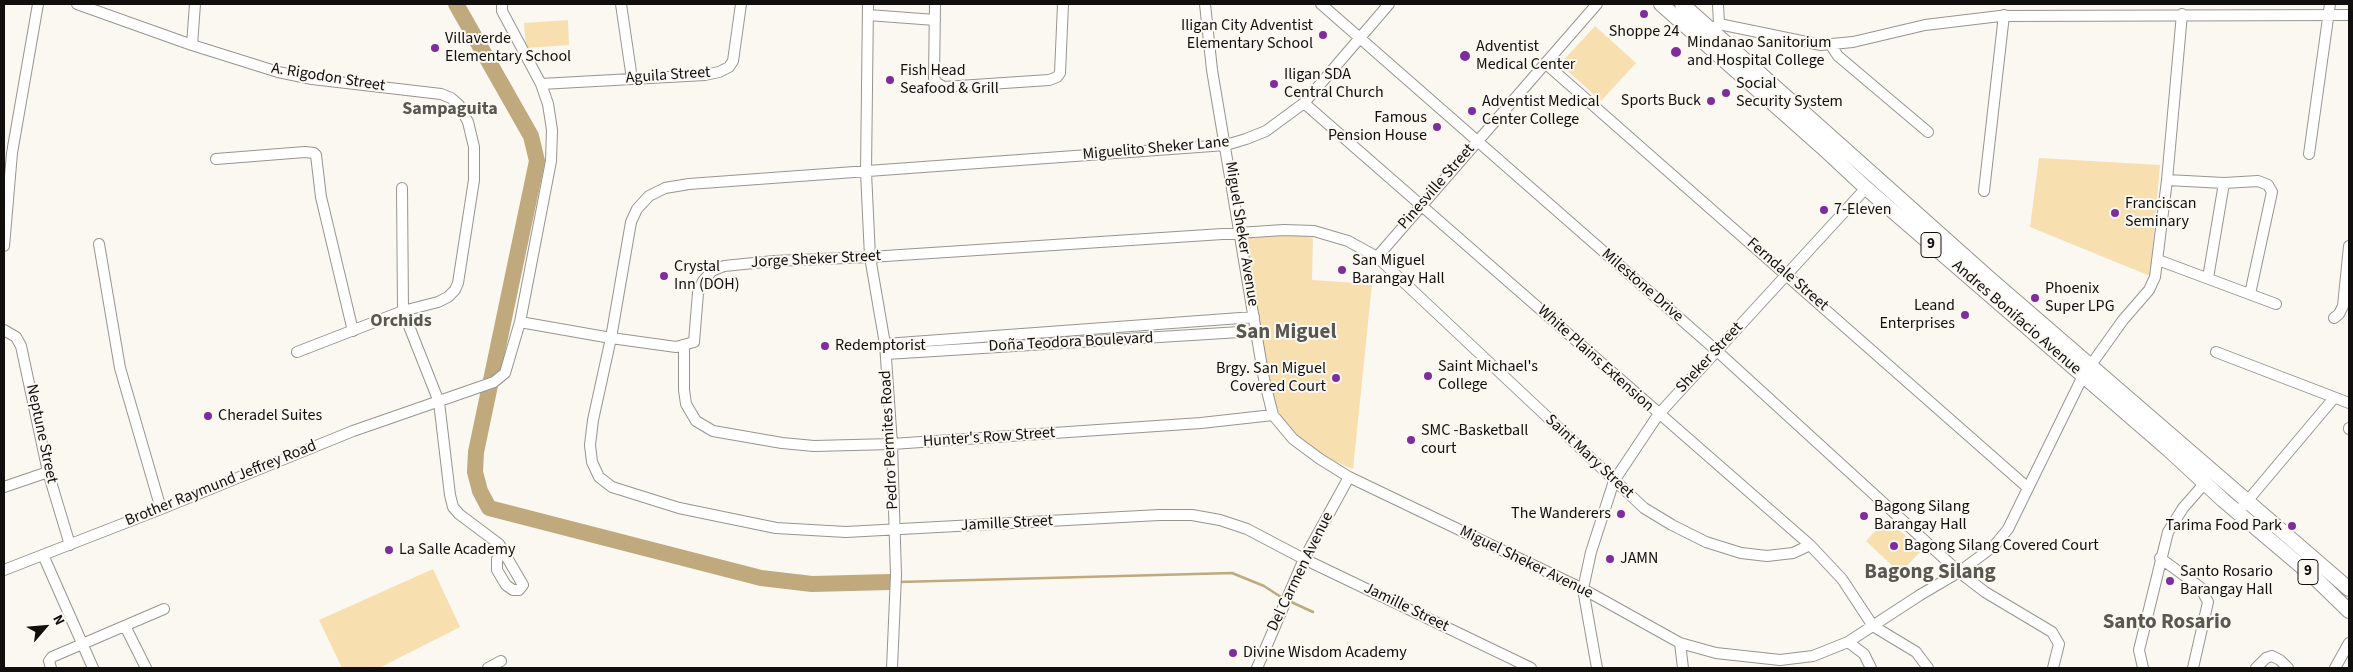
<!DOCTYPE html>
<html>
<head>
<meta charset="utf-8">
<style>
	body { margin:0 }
	#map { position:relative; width:2353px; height:672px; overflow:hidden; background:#fbf8f2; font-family:"Source Sans 3",sans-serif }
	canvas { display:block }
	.frame { position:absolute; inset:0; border:5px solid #100f0e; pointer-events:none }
	.north { position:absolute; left:20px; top:602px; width:50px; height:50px; -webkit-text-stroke:4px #fbf8f2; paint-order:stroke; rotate:63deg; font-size:14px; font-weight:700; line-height:20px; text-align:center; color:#100f0e }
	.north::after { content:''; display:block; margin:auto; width:18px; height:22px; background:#100f0e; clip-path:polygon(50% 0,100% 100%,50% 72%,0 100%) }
</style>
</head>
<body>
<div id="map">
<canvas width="2353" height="672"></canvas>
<div class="frame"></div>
<div class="north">N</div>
</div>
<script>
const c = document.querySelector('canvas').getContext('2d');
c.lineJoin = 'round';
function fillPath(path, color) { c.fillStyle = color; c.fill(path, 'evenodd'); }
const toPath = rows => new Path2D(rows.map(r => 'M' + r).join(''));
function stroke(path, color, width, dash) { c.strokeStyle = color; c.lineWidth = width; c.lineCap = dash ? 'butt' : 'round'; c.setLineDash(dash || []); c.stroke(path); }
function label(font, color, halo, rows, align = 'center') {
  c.font = font + ' "Source Sans 3",sans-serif'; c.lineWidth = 4; c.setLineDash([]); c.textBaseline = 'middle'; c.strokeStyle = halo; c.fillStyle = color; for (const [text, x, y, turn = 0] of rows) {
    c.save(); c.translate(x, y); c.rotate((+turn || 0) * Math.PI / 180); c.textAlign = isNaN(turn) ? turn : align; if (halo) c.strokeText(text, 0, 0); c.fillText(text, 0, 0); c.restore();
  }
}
fillPath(toPath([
	[568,20,569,45,526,48,524,23],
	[1595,26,1636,63,1601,101,1560,64],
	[2039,158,2160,165,2150,276,2030,227],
	[1245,236,1313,236,1312,280,1372,284,1353,469,1324,457,1298,438,1280,415,1272,395],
	[1887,518,1921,551,1900,573,1866,541],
	[433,569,460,627,379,668,342,668,319,620]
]), '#f7dfb0');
stroke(toPath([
	[899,582,1232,573,1264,586,1284,599],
	[1289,601,1313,612]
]), '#c0a97c', 2.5);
stroke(toPath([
	[456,4,531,136,537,161,476,452,475,472,480,491,489,508,761,578,812,584,890,582]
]), '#c0a97c', 16);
const minor = toPath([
	[77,4,192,45,278,72,312,79,441,94,451,98,459,105,468,122,474,147,474,180,458,283,455,290,448,297,438,302,403,311,297,352],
	[502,4,502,11,541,84,548,104,552,130,551,161,520,322],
	[621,4,632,79],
	[868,4,866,172,870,257,885,344,892,444,896,575,892,668],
	[935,4,934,78,937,83,944,87,1049,80,1057,77,1060,73,1063,4],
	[1205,4,1212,70,1264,379,1273,415,1293,439,1320,459,1349,477,1583,589,1680,643,1716,653,1780,660,1813,656,1848,642,1920,595,1959,572,1994,546,2008,529,2083,376,2123,320,2149,290,2155,277,2167,180,2182,14],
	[1321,4,1717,351,1959,572,1985,592,2052,632,2059,644,2053,668],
	[1389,4,1304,103,1266,131,1246,139,1226,145,689,184,665,188,649,196,637,209,631,222,611,338,593,420,590,445,592,462,599,477,612,487,679,508,776,528,846,532,1159,515,1192,515,1220,520,1247,529,1304,559,1531,668],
	[868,15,935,20],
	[1719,24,1821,45,1853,42,1925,25,2000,16,2349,15],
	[1714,28,1719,24,1718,4],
	[1830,44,1838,56,1928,132],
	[192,45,195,4],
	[1545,63,2028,488],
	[541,84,705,75,719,72,729,67,733,61,741,4],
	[1304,103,1810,545,1842,579,1873,626,1916,652,1928,668],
	[2309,154,2330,4],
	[216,159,305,152,314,153,316,155,321,197,353,331],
	[2167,180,2224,183,2258,181,2268,185,2272,192,2250,294],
	[402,188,403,311,439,402,450,495,453,507,459,514,499,544,523,585,519,590,513,590,506,585,497,570,497,559,503,552],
	[1984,191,2004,15],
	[99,244,120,368,161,509],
	[4,246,12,153,38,4],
	[1377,257,1597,4],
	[2158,260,2276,304],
	[2208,278,2224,183],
	[2334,318,2339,314,2343,306,2349,246],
	[4,330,16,337,21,346,48,472,70,545],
	[885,344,1254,317],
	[684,345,684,390,686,404,696,421,713,431,782,443,814,446,892,444,1201,423,1273,415],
	[2216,352,2349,403],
	[886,354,1256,331],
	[2349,429,2349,428],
	[4,487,48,472],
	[2238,512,2334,398],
	[43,555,93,668],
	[2160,558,2200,587,2208,602,2193,668],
	[4,570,161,509,353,431,494,382,505,373,520,322,611,338,676,347,694,342,698,293,703,281,712,271,724,266,774,261,870,257,1284,230,1314,231,1348,241,1377,257,1644,508,1672,525,1706,542,1741,553,1767,556,1793,553,1810,545],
	[125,626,146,668],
	[1848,642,1864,654,1871,668],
	[1680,643,1683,668],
	[51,668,49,661,52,657,164,609],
	[488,668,501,661],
	[1257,668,1304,559,1349,477],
	[1597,668,1583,589,1591,552,1614,481,1658,415,1866,188],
	[2143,668,2139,650,2168,532,2183,508,2204,484],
	[2256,668,2266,658,2272,656,2280,660,2288,668],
	[2335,668,2349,643]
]);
const highway = toPath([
	[1661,4,1822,147,1866,188,2169,450,2223,500,2315,578,2349,611],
	[1682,4,1990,279,2349,589]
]);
stroke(minor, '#989590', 12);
stroke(highway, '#989590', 16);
stroke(minor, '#fff', 10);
stroke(highway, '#fff', 14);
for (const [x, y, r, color] of [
	[1644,14,5,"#7e2d9d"],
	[1323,35,5,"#7e2d9d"],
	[435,48,5,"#7e2d9d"],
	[1676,52,6,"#7e2d9d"],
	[1465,56,6,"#7e2d9d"],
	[890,80,5,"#7e2d9d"],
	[1274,84,5,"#7e2d9d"],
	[1726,93,5,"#7e2d9d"],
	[1711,101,5,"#7e2d9d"],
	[1472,111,5,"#7e2d9d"],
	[1437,127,5,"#7e2d9d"],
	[1824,210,5,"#7e2d9d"],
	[2115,213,5,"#7e2d9d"],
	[1342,270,5,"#7e2d9d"],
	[664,276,5,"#7e2d9d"],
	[2035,298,5,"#7e2d9d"],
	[1965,315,5,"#7e2d9d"],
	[825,346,5,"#7e2d9d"],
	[1428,376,5,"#7e2d9d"],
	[1336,378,5,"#7e2d9d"],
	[208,416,5,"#7e2d9d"],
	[1411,440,5,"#7e2d9d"],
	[1621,514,5,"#7e2d9d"],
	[1864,516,5,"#7e2d9d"],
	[2292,526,5,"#7e2d9d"],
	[1894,546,5,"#7e2d9d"],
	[389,550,5,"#7e2d9d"],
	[1610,559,5,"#7e2d9d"],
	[2170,581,5,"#7e2d9d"],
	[1233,653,5,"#7e2d9d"]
]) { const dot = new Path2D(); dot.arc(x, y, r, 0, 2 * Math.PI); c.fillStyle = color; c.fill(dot); stroke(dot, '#fbf8f2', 2); }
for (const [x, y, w] of [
	[1931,245,20],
	[2308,572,20]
]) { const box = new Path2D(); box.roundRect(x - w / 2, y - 12.5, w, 25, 4); c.fillStyle = '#fbf8f2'; c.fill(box); stroke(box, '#100f0e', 1); }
label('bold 15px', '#100f0e', null, [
	["9",1931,245],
	["9",2308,572]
]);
label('16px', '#100f0e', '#fbf8f2', [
	["Iligan City Adventist",1313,26,"right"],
	["Elementary School",1313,44,"right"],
	["Shoppe 24",1644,32,"center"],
	["Villaverde",445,39],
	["Elementary School",445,57],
	["Mindanao Sanitorium",1687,43],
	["and Hospital College",1687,61],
	["Adventist",1476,47],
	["Medical Center",1476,65],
	["Fish Head",900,71],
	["Seafood & Grill",900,89],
	["Iligan SDA",1284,75],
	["Central Church",1284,93],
	["Social",1736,84],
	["Security System",1736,102],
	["Sports Buck",1701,101,"right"],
	["Adventist Medical",1482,102],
	["Center College",1482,120],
	["Famous",1427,118,"right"],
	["Pension House",1427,136,"right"],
	["Franciscan",2125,204],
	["Seminary",2125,222],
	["7-Eleven",1834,210],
	["San Miguel",1352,261],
	["Barangay Hall",1352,279],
	["Crystal",674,267],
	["Inn (DOH)",674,285],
	["Phoenix",2045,289],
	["Super LPG",2045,307],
	["Leand",1955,306,"right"],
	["Enterprises",1955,324,"right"],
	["Redemptorist",835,346],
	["Saint Michael's",1438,367],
	["College",1438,385],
	["Brgy. San Miguel",1326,369,"right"],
	["Covered Court",1326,387,"right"],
	["Cheradel Suites",218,416],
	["SMC -Basketball",1421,431],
	["court",1421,449],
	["Bagong Silang",1874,507],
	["Barangay Hall",1874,525],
	["The Wanderers",1611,514,"right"],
	["Tarima Food Park",2282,526,"right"],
	["Bagong Silang Covered Court",1904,546],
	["La Salle Academy",399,550],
	["JAMN",1620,559],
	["Santo Rosario",2180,572],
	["Barangay Hall",2180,590],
	["Divine Wisdom Academy",1243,653]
], 'left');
label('16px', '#100f0e', '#fbf8f2', [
	["Aguila Street",668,76,-4],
	["A. Rigodon Street",328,78,9],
	["Miguelito Sheker Lane",1156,149,-5],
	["Pinesville Street",1437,187,-49],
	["Miguel Sheker Avenue",1241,234,81],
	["Jorge Sheker Street",816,260,-3],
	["Ferndale Street",1787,275,41],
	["Milestone Drive",1642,286,41],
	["Andres Bonifacio Avenue",2016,318,41],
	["Doña Teodora Boulevard",1071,343,-3],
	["Sheker Street",1710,358,-47],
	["White Plains Extension",1595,359,42],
	["Neptune Street",41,434,78],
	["Hunter's Row Street",989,438,-4],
	["Pedro Permites Road",890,440,-93],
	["Saint Mary Street",1589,457,43],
	["Brother Raymund Jeffrey Road",221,484,-22],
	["Jamille Street",1007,524,-3],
	["Miguel Sheker Avenue",1526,563,26],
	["Del Carmen Avenue",1301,572,-64],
	["Jamille Street",1406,608,26]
]);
label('bold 18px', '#595752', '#fbf8f2', [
	["Sampaguita",450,110],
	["Orchids",401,322]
]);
label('bold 21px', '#595752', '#fbf8f2', [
	["San Miguel",1286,333],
	["Bagong Silang",1930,573],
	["Santo Rosario",2167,623]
]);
</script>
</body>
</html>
